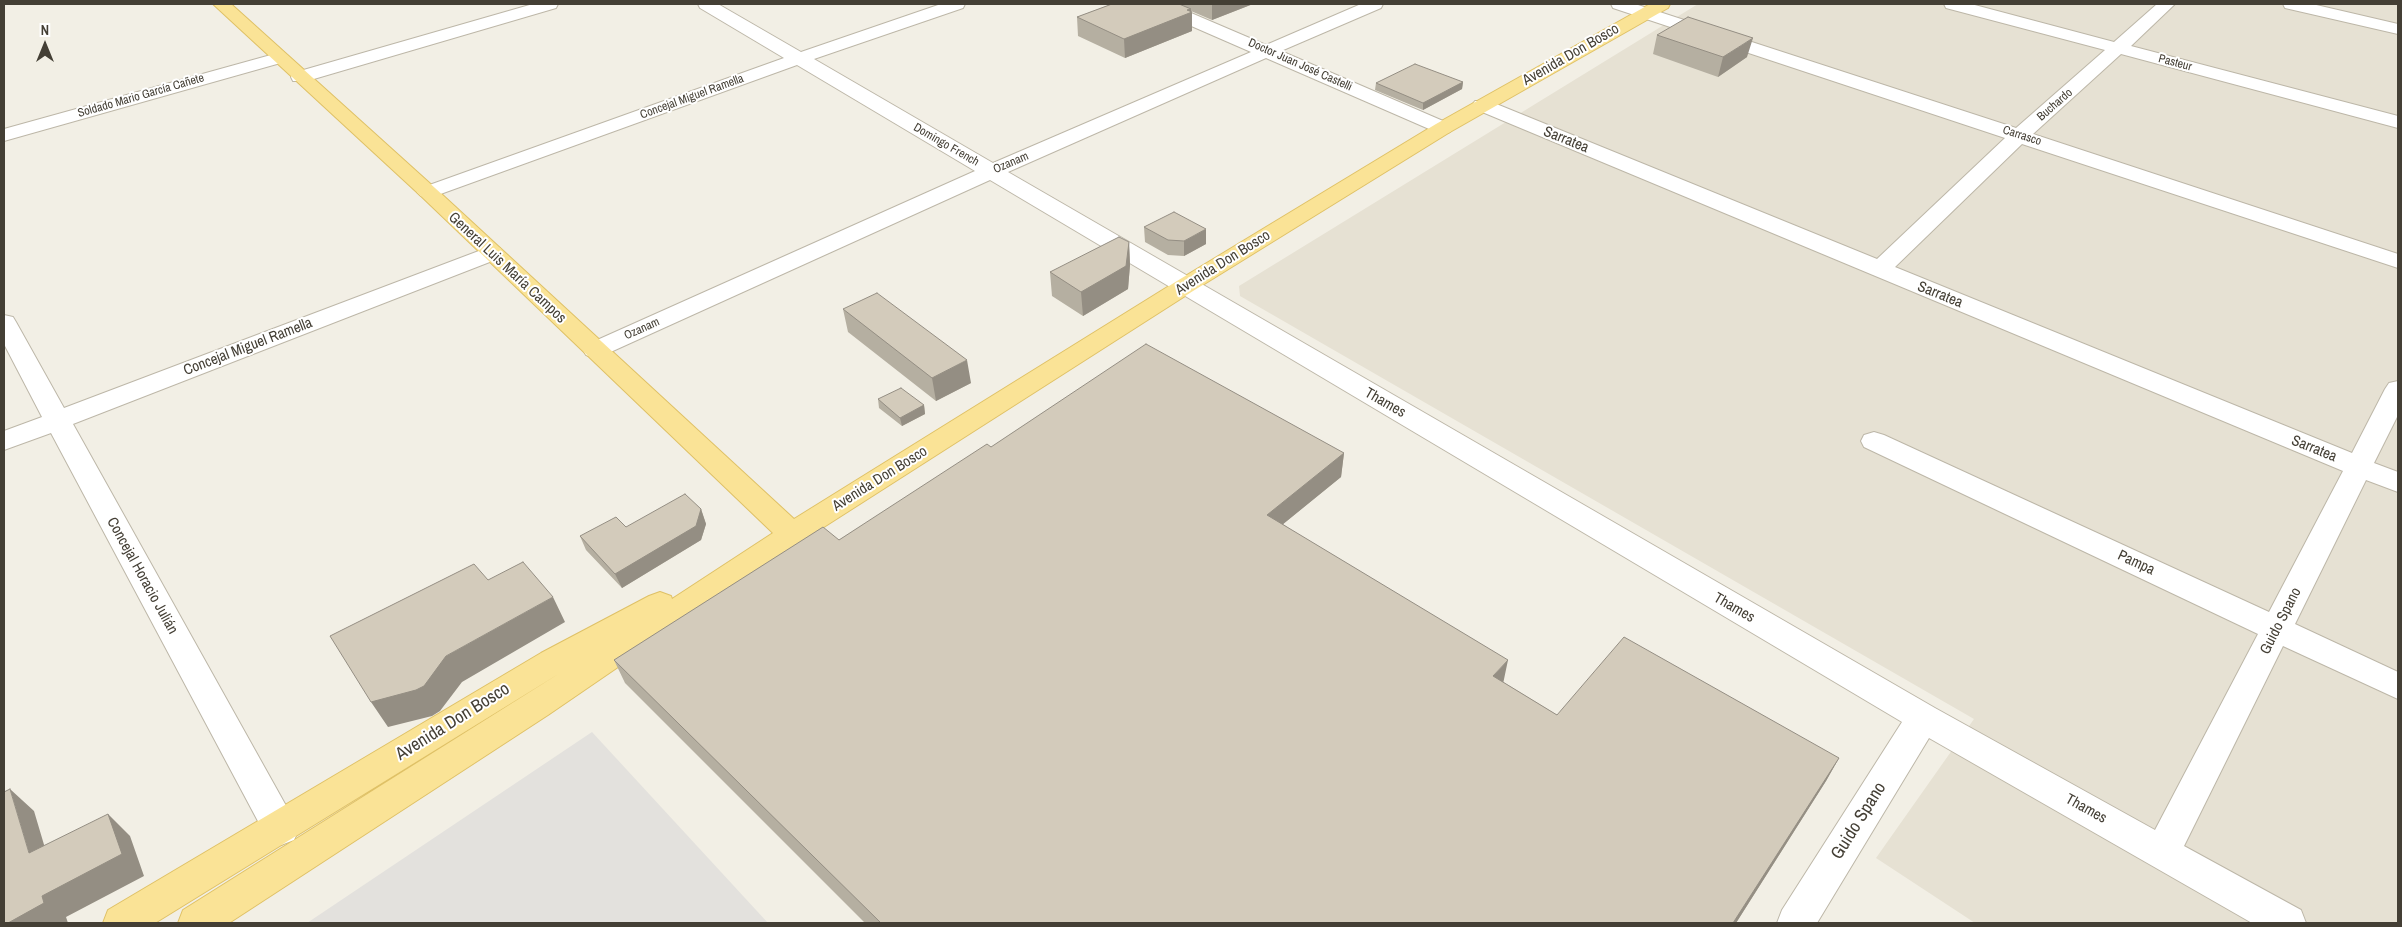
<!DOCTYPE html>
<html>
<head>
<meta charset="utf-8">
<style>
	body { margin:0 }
	#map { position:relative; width:2402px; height:927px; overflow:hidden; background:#f2efe5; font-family:"Archivo Narrow",sans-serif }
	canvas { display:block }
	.frame { position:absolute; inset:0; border:5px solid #443f35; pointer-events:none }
	.north { position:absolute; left:20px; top:20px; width:50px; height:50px; -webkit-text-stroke:4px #fff; paint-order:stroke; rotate:0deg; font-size:14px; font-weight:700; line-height:20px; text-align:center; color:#443f35 }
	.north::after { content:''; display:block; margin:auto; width:18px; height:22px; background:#443f35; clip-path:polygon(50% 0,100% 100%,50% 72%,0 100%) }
</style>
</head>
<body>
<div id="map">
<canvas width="2402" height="927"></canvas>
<div class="frame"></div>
<div class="north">N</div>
</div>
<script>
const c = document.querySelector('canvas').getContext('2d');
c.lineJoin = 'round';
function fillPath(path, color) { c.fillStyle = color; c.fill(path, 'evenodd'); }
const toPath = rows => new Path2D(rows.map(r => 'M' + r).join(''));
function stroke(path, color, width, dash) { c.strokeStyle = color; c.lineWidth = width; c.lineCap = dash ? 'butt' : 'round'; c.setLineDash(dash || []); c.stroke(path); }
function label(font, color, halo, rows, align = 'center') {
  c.font = font + ' "Archivo Narrow",sans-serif'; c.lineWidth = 4; c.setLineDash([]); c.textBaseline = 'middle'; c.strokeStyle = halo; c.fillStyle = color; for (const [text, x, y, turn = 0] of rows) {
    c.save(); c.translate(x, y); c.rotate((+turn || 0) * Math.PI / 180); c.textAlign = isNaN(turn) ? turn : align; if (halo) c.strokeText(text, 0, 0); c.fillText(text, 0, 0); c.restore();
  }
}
fillPath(toPath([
	[1698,4,2398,4,2398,923,1975,923,1876,858,1974,719,1240,296,1239,286]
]), '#e6e1d3');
fillPath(toPath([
	[592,732,768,923,307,923]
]), '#e3e1dd');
const minor = toPath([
	[533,4,558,4,556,8,307,81,293,81,291,77,293,73,533,4],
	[698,4,718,4,801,52,941,4,965,4,963,8,814,59,993,163,1251,52,1150,8,1148,4,1170,4,1266,45,1361,4,1383,4,1381,8,1281,51,1450,124,1453,128,1450,132,1443,134,1436,132,1266,58,1008,172,1935,708,2155,830,2258,634,1864,447,1861,441,1864,435,1874,432,1884,435,2269,612,2343,471,1475,109,1472,105,1475,101,1489,101,1877,259,2005,138,1613,8,1611,4,1635,4,2016,128,2105,50,1946,8,1944,4,1971,4,2114,42,2157,4,2175,4,2131,46,2398,116,2398,128,2121,54,2033,134,2398,254,2398,268,2022,144,1895,267,2352,453,2385,389,2389,383,2398,381,2398,415,2374,463,2398,472,2398,492,2366,480,2295,624,2398,672,2398,699,2283,646,2184,846,2301,910,2306,923,2252,923,1929,738,1817,923,1777,923,1782,910,1902,722,990,180,604,355,595,358,586,355,583,350,586,345,975,171,797,65,435,196,428,198,421,196,417,192,421,188,784,58,700,8,698,4],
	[2283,4,2312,4,2398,24,2398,34,2285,8,2283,4],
	[278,53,284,54,287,58,284,62,4,141,4,129,278,53],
	[492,246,500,248,503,253,500,258,73,424,299,829,294,840,281,845,268,840,51,433,4,450,4,431,42,417,4,344,4,315,13,317,16,322,64,408,492,246]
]);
const major = toPath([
	[213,4,231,4,435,188,794,519,1177,281,1436,124,1650,4,1670,4,1668,8,1450,132,1193,291,802,541,548,715,229,923,178,923,183,910,560,673,155,923,103,923,108,910,541,653,649,596,660,592,671,596,672,599,773,533,421,196,213,4]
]);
stroke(minor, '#bdb7a8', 2);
stroke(major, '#dfc166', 2);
fillPath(minor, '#fff');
fillPath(major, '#fae396');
fillPath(toPath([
	[1112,4,1253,4,1212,20,1191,11,1192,31,1125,58,1078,36,1077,17],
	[1657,35,1747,57,1718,77,1653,54],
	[1463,82,1462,89,1423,110,1375,90,1376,83],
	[1144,227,1206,244,1184,256,1168,255,1145,242],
	[1129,242,1130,265,1128,289,1083,316,1052,296,1050,272],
	[843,309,971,383,936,401,848,332],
	[878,399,924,405,925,414,902,426,879,408],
	[991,447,1344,453,1341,477,1283,524,1503,682,1557,715,1839,758,1826,781,1736,923,865,923,625,683,614,660,839,540],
	[701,509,706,524,701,540,622,588,586,550,580,536,626,527]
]), '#b5afa1');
fillPath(toPath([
	[1212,4,1253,4,1212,20],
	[1191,9,1191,13,1192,12,1192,31,1125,58,1124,39],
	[1753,38,1747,57,1718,77,1723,57],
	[1463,82,1462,89,1423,110,1423,103],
	[1206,229,1206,244,1184,256,1184,241],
	[1129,242,1130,265,1128,289,1083,316,1081,292],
	[967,360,971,383,936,401,932,378],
	[924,405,925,414,902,426,900,418],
	[1344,453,1341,477,1266,538,1267,515],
	[701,509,706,524,701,540,622,588,615,574],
	[553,597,565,622,462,682,440,711,432,716,388,727,371,702,446,656],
	[1508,660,1503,684,1493,676],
	[1839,758,1826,781,1736,923,1733,923],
	[10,789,34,811,53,875,29,853],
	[108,814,130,836,144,876,66,917,68,923,8,923,42,896]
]), '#948e83');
const building = toPath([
	[1112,4,1179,4,1191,9,1187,10,1192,12,1124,39,1077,17,1112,4],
	[1688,17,1753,38,1723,57,1657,35,1688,17],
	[1415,64,1463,82,1423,103,1376,83,1415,64],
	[1174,212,1206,229,1184,241,1168,240,1144,227,1174,212],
	[1119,237,1129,242,1126,266,1081,292,1050,272,1119,237],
	[877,293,967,360,932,378,843,309,877,293],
	[1146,344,1344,453,1267,515,1508,660,1493,676,1557,715,1624,637,1839,758,1733,923,881,923,614,660,823,527,839,540,987,444,991,447,1146,344],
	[901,388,924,405,900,418,878,399,901,388],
	[685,494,701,509,696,526,615,574,580,536,616,517,626,527,685,494],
	[523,562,553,597,446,656,424,686,416,690,371,702,330,636,474,564,488,580,523,562],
	[10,789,29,853,108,814,122,854,42,896,44,903,8,923,4,923,4,792,10,789]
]);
fillPath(building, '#d3cbbb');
stroke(building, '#948e83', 1);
label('12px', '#443f35', '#fff', [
	["Pasteur",2175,63,15],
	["Doctor Juan José Castelli",1300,65,24],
	["Soldado Mario García Cañete",141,96,-16],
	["Concejal Miguel Ramella",692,97,-20],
	["Buchardo",2055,105,-41],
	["Carrasco",2022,136,18],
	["Domingo French",946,145,30],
	["Ozanam",1011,163,-23],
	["Ozanam",642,329,-24]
]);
label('15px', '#443f35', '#fff', [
	["Avenida Don Bosco",1571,55,-30],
	["Sarratea",1566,140,22],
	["Avenida Don Bosco",1223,263,-32],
	["General Luis María Campos",507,268,43],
	["Sarratea",1940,295,22],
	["Concejal Miguel Ramella",248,347,-21],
	["Thames",1385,403,30],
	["Sarratea",2314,449,22],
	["Avenida Don Bosco",880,479,-32],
	["Pampa",2136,563,25],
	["Concejal Horacio Julián",142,576,61],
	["Thames",1734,608,30],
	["Guido Spano",2281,621,-63],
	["Thames",2086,809,29]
]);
label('18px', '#443f35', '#fff', [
	["Avenida Don Bosco",453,722,-32],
	["Guido Spano",1859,821,-58]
]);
</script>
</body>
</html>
